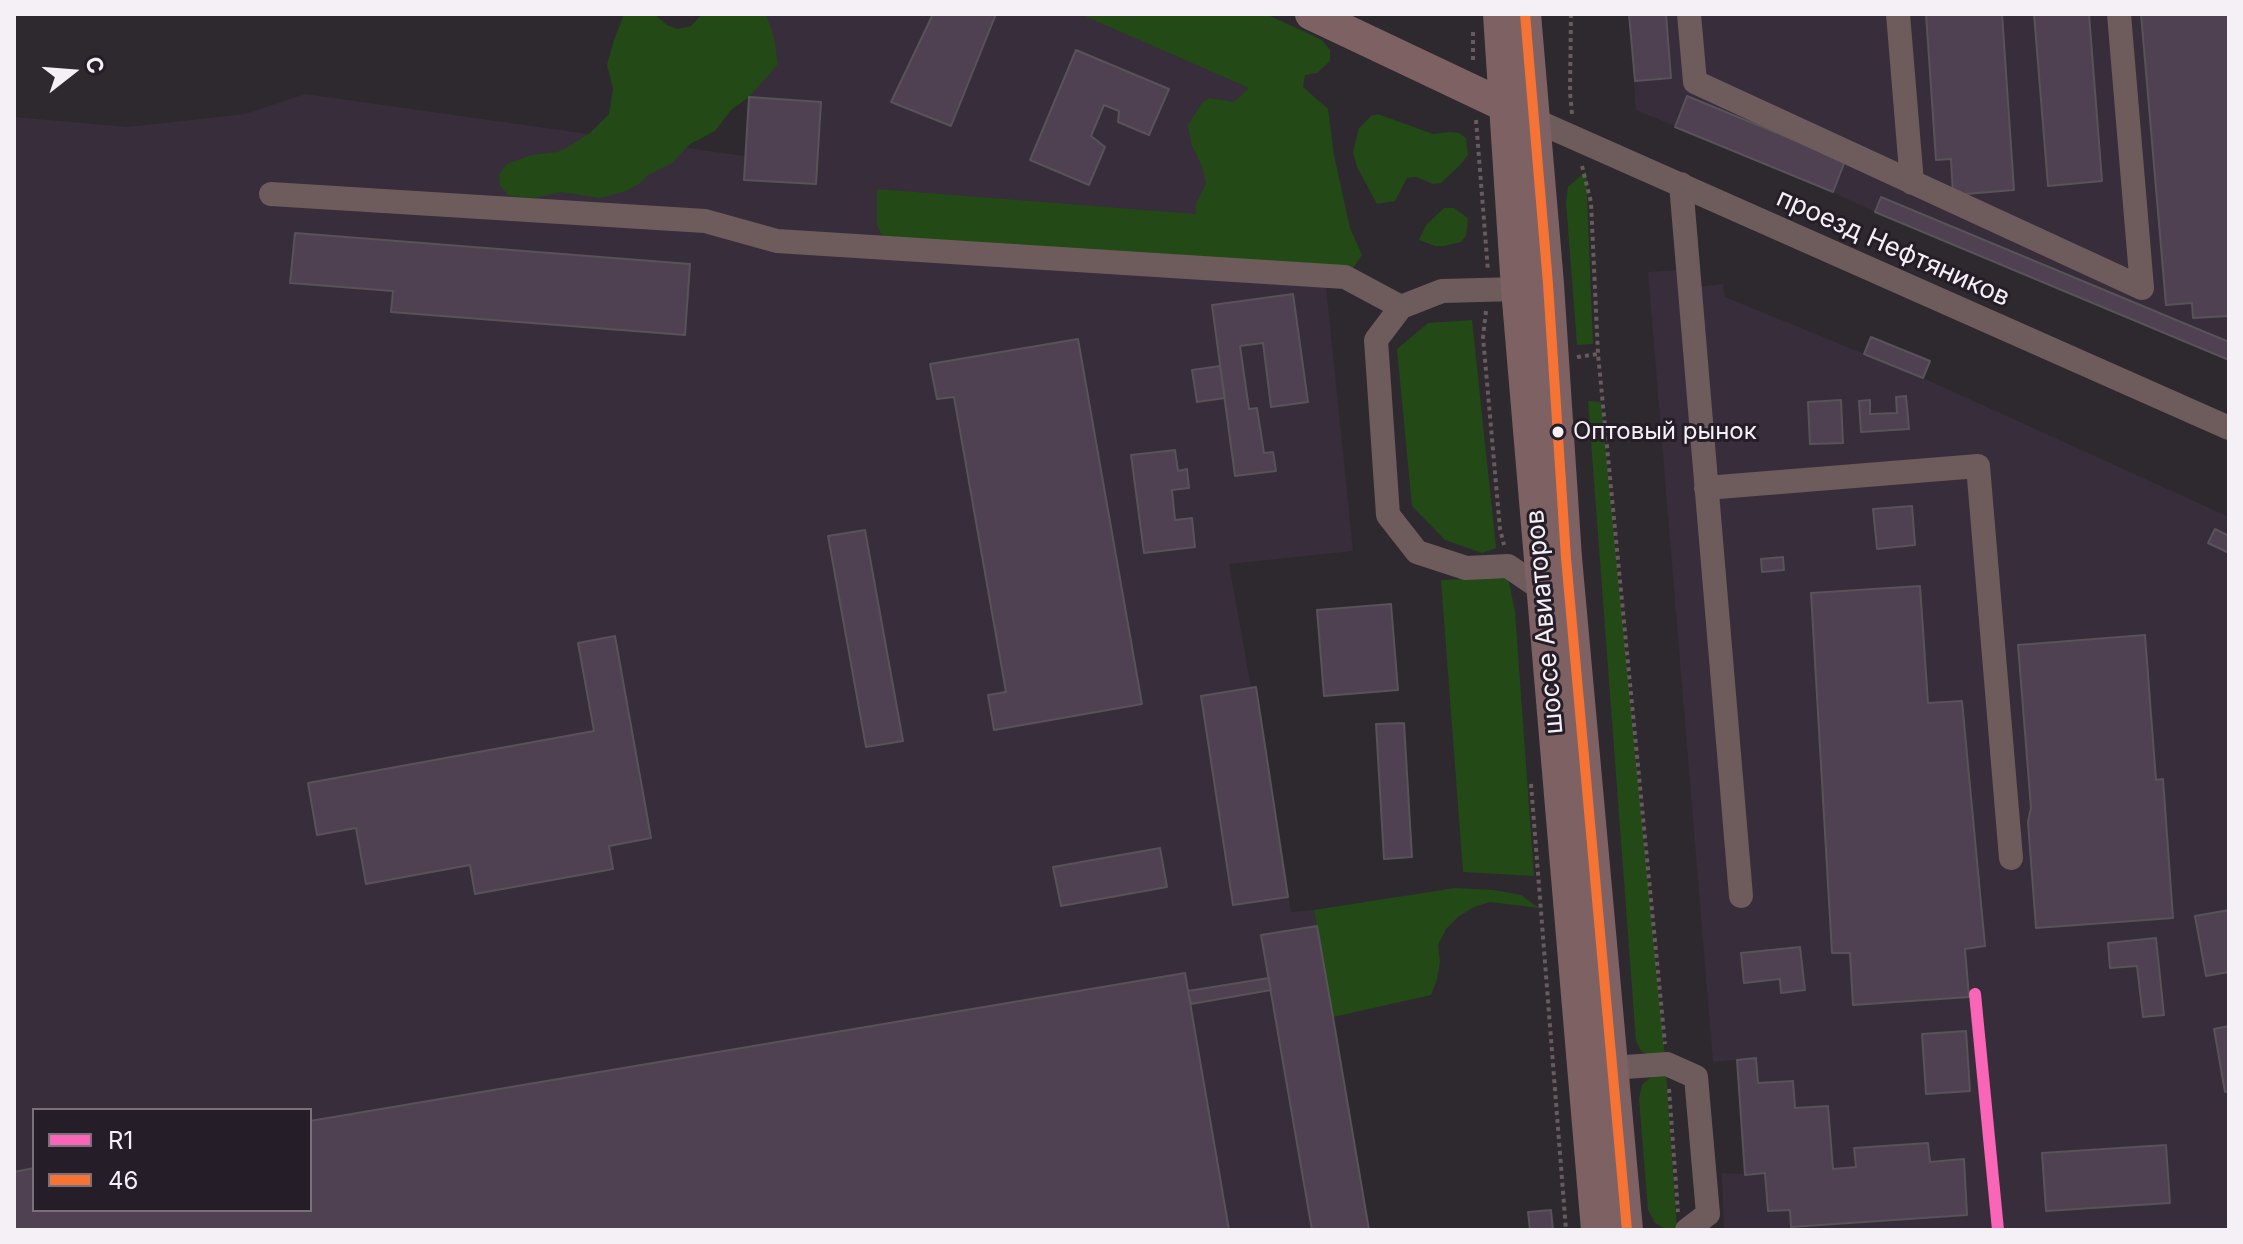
<!DOCTYPE html>
<html>
<head>
<meta charset="utf-8">
<style>
	body { margin:0 }
	#map { position:relative; width:2243px; height:1244px; overflow:hidden; background:#2e292f; font-family:Inter,sans-serif }
	canvas { display:block }
	.frame { position:absolute; inset:0; border:16px solid #f5eff6; pointer-events:none }
	.legend { position:absolute; left:32px; top:1108px; width:280px; height:104px; box-sizing:border-box; background:#251d27; border:2px solid #78717a; margin:0; padding:10px 14px; list-style:none; font-size:24px; color:#f5eff6 }
	.legend li { display:flex; align-items:center; gap:16px; height:40px }
	.legend b { width:40px; border:2px solid #78717a }
	.north { position:absolute; left:32px; top:32px; width:80px; height:80px; -webkit-text-stroke:6px #251d27; paint-order:stroke; rotate:73deg; font-size:22px; font-weight:700; line-height:32px; text-align:center; color:#f5eff6 }
	.north::after { content:''; display:block; margin:auto; width:28px; height:36px; background:#f5eff6; clip-path:polygon(50% 0,100% 100%,50% 72%,0 100%) }
</style>
</head>
<body>
<div id="map">
<canvas width="2243" height="1244"></canvas>
<div class="frame"></div>
<ul class="legend">
<li><b style="height:10px;background:#fa66b7"></b>R1</li>
<li><b style="height:10px;background:#f57335"></b>46</li>
</ul>
<div class="north">С</div>
</div>
<script>
const c = document.querySelector('canvas').getContext('2d');
c.lineJoin = 'round';
function fillPath(path, color) { c.fillStyle = color; c.fill(path, 'evenodd'); }
const toPath = rows => new Path2D(rows.map(r => 'M' + r).join(''));
function stroke(path, color, width, dash) { c.strokeStyle = color; c.lineWidth = width; c.lineCap = dash ? 'butt' : 'round'; c.setLineDash(dash || []); c.stroke(path); }
function label(font, color, halo, rows, align = 'center') {
  c.font = font + ' Inter,sans-serif'; c.lineWidth = 6; c.setLineDash([]); c.textBaseline = 'middle'; c.strokeStyle = halo; c.fillStyle = color; for (const [text, x, y, turn = 0] of rows) {
    c.save(); c.translate(x, y); c.rotate((+turn || 0) * Math.PI / 180); c.textAlign = isNaN(turn) ? turn : align; if (halo) c.strokeText(text, 0, 0); c.fillText(text, 0, 0); c.restore();
  }
}
fillPath(toPath([
	[754,14,1084,14,1249,88,1325,276,1353,551,1229,564,1291,912,1314,910,1369,1230,14,1230,14,117,127,127,245,114,305,94,744,156],
	[34,1110,310,1110,310,1210,34,1210],
	[1629,14,2229,14,2229,360,1875,212,1833,192,1636,110],
	[1677,270,1679,289,1723,284,1725,297,1923,378,2229,517,2229,1230,1724,1230,1722,1173,1745,1174,1737,1060,1713,1062,1648,272]
]), '#382d3b');
fillPath(toPath([
	[624,14,654,14,667,25,678,29,691,26,702,14,766,14,774,38,778,64,749,97,731,110,715,131,690,144,672,163,648,175,639,184,626,191,599,198,561,192,534,198,509,196,500,186,499,174,507,164,532,155,557,152,568,147,590,133,609,114,613,89,607,65,614,40],
	[1080,14,1266,14,1322,40,1330,50,1330,61,1317,73,1305,75,1303,87,1328,109,1334,155,1350,228,1362,255,1351,271,885,240,877,226,877,189,1196,214,1195,206,1206,183,1202,167,1191,143,1188,125,1202,103,1209,98,1234,102,1249,88],
	[1378,114,1433,134,1450,132,1459,133,1466,138,1468,155,1460,165,1441,183,1433,184,1416,177,1407,178,1395,201,1377,204,1357,167,1353,152,1359,128,1371,116],
	[1586,171,1593,344,1577,345,1566,202,1568,187],
	[1444,208,1454,208,1468,218,1466,236,1461,242,1444,246,1435,246,1419,240,1426,225],
	[1472,320,1496,548,1482,553,1445,540,1412,506,1397,349,1428,323],
	[1588,401,1601,402,1665,1057,1653,1057,1641,1051,1636,1041],
	[1508,577,1515,612,1534,876,1463,872,1441,580],
	[1455,888,1494,890,1521,895,1539,908,1490,902,1474,907,1458,917,1446,929,1438,945,1440,962,1437,979,1431,995,1333,1017,1314,910],
	[1666,1071,1677,1229,1666,1229,1655,1223,1648,1210,1639,1099,1642,1085,1651,1077]
]), '#224916');
const building = toPath([
	[933,14,996,14,951,126,891,102,933,14],
	[1629,14,1666,14,1671,78,1635,81,1629,14],
	[1926,14,2002,14,2014,190,1953,195,1951,159,1936,160,1926,14],
	[2034,14,2089,14,2102,181,2048,186,2034,14],
	[2141,14,2229,14,2229,316,2193,318,2192,303,2166,305,2141,14],
	[1076,50,1169,89,1149,135,1118,122,1119,111,1104,105,1091,136,1105,147,1089,185,1030,160,1076,50],
	[1687,96,1845,161,1833,192,1675,127,1687,96],
	[749,97,821,102,816,184,744,180,749,97],
	[1881,197,2229,342,2229,360,1875,212,1881,197],
	[295,233,690,264,685,335,391,312,393,291,290,283,295,233],
	[1293,294,1308,402,1271,407,1263,343,1240,346,1249,409,1257,408,1264,453,1273,452,1276,471,1235,476,1212,305,1293,294],
	[1871,337,1930,361,1923,378,1864,354,1871,337],
	[1078,339,1142,704,994,730,988,695,1006,692,954,397,937,399,930,364,1078,339],
	[1220,366,1225,398,1197,402,1192,370,1220,366],
	[1906,396,1909,429,1861,432,1859,401,1870,400,1870,414,1897,413,1896,397,1906,396],
	[1841,400,1843,443,1810,444,1808,402,1841,400],
	[1175,450,1178,471,1187,469,1189,488,1172,490,1175,520,1192,518,1195,547,1144,553,1131,455,1175,450],
	[1912,506,1915,545,1877,549,1873,509,1912,506],
	[2215,529,2229,536,2229,553,2208,543,2215,529],
	[865,530,903,741,866,747,828,536,865,530],
	[1783,557,1784,570,1762,572,1761,559,1783,557],
	[1920,586,1928,703,1962,701,1985,946,1965,949,1969,997,1853,1005,1850,953,1832,953,1811,593,1920,586],
	[1391,604,1398,690,1324,696,1317,610,1391,604],
	[2145,635,2156,780,2163,779,2173,918,2036,928,2028,822,2031,808,2018,645,2145,635],
	[615,636,651,838,609,846,613,869,475,894,470,865,366,884,356,828,317,835,308,783,594,731,578,643,615,636],
	[1256,687,1288,897,1233,905,1201,696,1256,687],
	[1404,723,1412,857,1384,859,1376,724,1404,723],
	[1160,848,1167,887,1061,906,1053,867,1160,848],
	[2229,910,2229,972,2206,976,2195,916,2229,910],
	[1317,926,1333,1017,1369,1230,1312,1230,1261,935,1317,926],
	[2156,938,2164,1015,2143,1017,2137,966,2110,968,2108,943,2156,938],
	[1800,947,1805,990,1781,993,1780,979,1744,983,1741,953,1800,947],
	[1185,973,1229,1230,14,1230,14,1172,34,1168,34,1210,310,1210,310,1121,1185,973],
	[1269,978,1271,990,1191,1004,1188,991,1269,978],
	[2229,1026,2229,1091,2225,1092,2214,1029,2229,1026],
	[1966,1031,1970,1091,1926,1094,1922,1034,1966,1031],
	[1756,1058,1758,1083,1793,1081,1795,1108,1828,1106,1833,1169,1856,1167,1854,1148,1928,1143,1930,1162,1964,1159,1967,1215,1791,1227,1790,1210,1768,1211,1765,1173,1745,1175,1737,1060,1756,1058],
	[2166,1145,2170,1203,2046,1211,2042,1153,2166,1145],
	[1551,1210,1553,1230,1530,1230,1528,1212,1551,1210]
]);
fillPath(building, '#4f4152');
stroke(building, '#575358', 2);
stroke(toPath([
	[1571,14,1570,92,1572,114],
	[1473,32,1473,64],
	[1476,120,1488,271],
	[1582,166,1591,202,1598,354,1665,1044],
	[1486,311,1483,337,1500,529,1504,545],
	[1577,357,1598,354],
	[1531,784,1566,1230],
	[1669,1089,1678,1212]
]), '#685a5d', 4, [4, 4]);
stroke(toPath([
	[1689,14,1695,82,2142,288,2119,14],
	[1898,14,1912,183],
	[1534,120,2229,428],
	[1681,184,1741,896],
	[271,194,705,221,777,241,1345,277,1401,307],
	[1517,289,1442,291,1401,307,1376,340,1388,515,1417,552,1466,568,1508,566,1543,590],
	[1706,488,1978,466,2011,858],
	[1612,1068,1667,1064,1696,1077,1708,1214,1687,1230]
]), '#6e5b5c', 24);
stroke(toPath([
	[1311,14,1518,112],
	[1499,14,1517,289,1597,1230],
	[1525,14,1548,284,1566,558,1627,1230]
]), '#7d6163', 32);
stroke(toPath([
	[1525,14,1548,284,1566,558,1627,1230]
]), '#f57335', 10);
stroke(toPath([
	[1975,994,1998,1230]
]), '#fa66b7', 12);
for (const [x, y, r, color] of [
	[1558,432,7,"#f5eff6"]
]) { const dot = new Path2D(); dot.arc(x, y, r, 0, 2 * Math.PI); c.fillStyle = color; c.fill(dot); stroke(dot, '#251d27', 3); }
label('24px', '#f5eff6', '#251d27', [
	["Оптовый рынок",1573,432]
], 'left');
label('26px', '#f5eff6', '#251d27', [
	["проезд Нефтяников",1893,248,24],
	["шоссе Авиаторов",1545,622,-95]
]);
</script>
</body>
</html>
